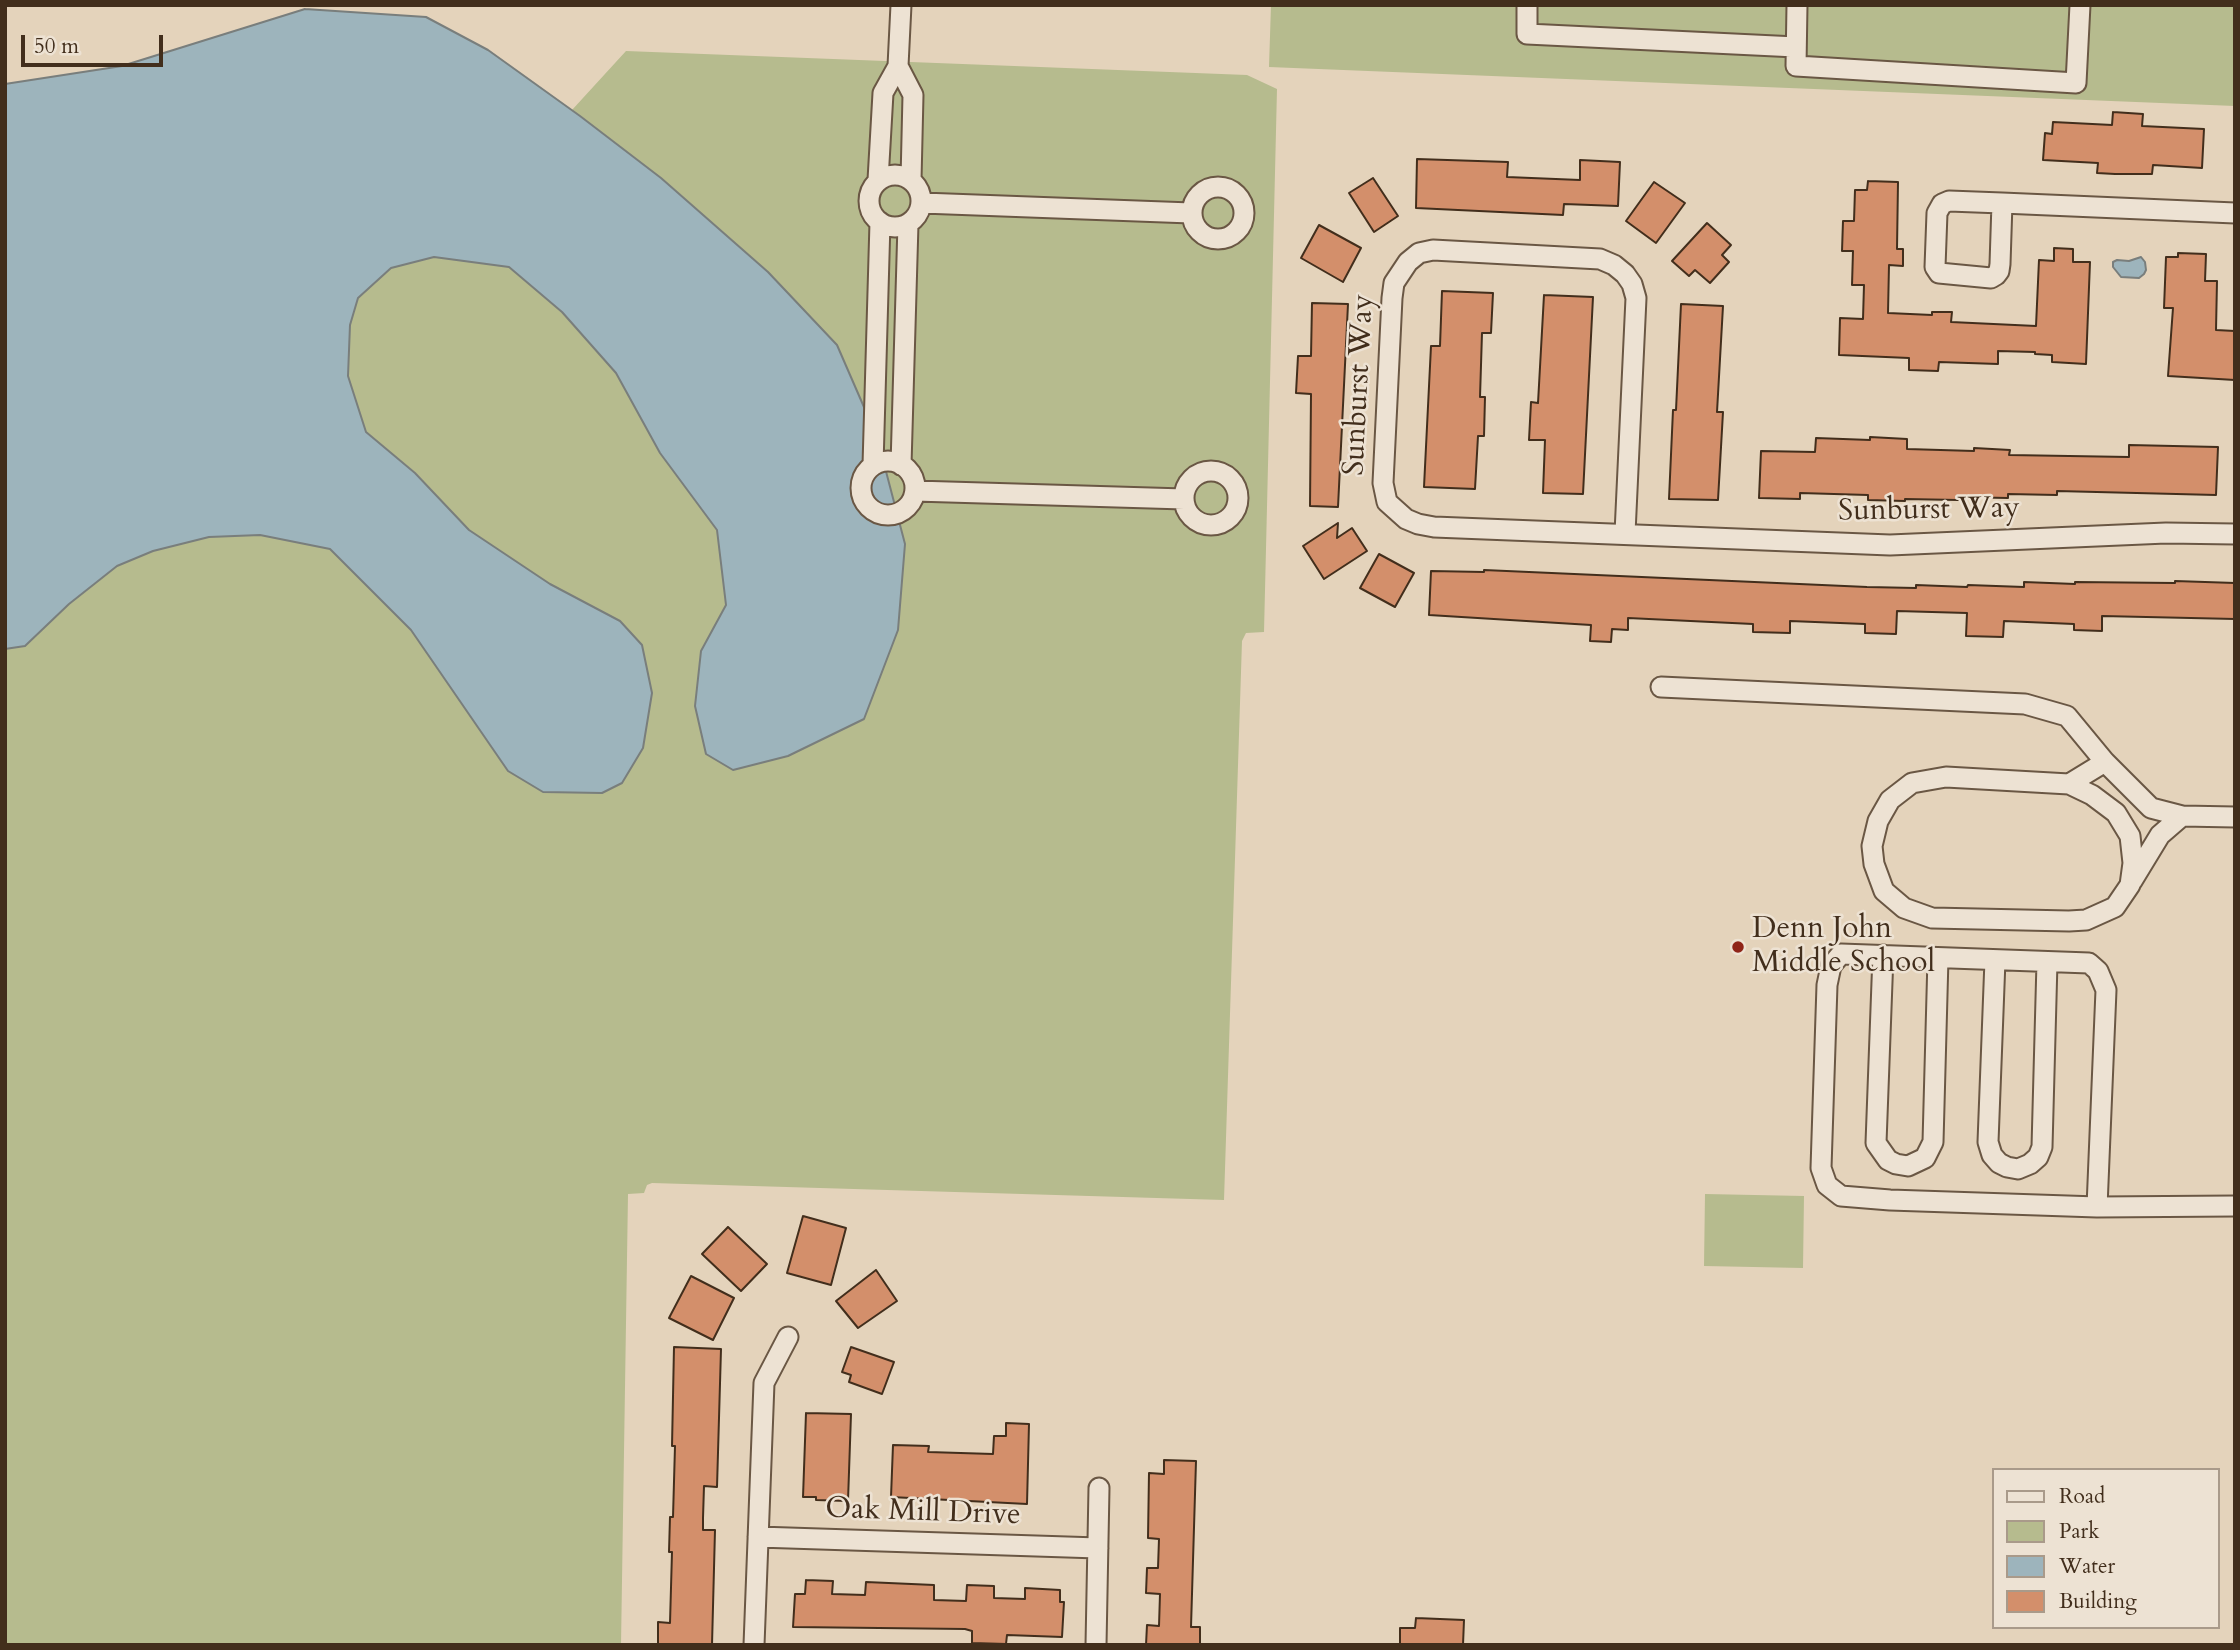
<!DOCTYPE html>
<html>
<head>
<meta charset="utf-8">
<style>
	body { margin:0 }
	#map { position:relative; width:2240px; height:1650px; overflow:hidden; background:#e4d3bb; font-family:Cardo,serif }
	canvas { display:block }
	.frame { position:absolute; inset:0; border:7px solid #422e1c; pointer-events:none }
	.legend { position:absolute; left:1992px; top:1468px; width:228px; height:161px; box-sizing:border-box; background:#ede2d3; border:2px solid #a99a8a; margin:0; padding:9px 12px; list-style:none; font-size:21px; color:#422e1c }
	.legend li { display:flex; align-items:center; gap:14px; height:35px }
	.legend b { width:35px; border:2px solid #a99a8a }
	.scale { position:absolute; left:21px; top:35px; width:142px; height:32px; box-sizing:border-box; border:4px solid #422e1c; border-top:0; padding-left:9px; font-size:21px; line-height:24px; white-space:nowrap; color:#422e1c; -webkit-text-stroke:5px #ede2d3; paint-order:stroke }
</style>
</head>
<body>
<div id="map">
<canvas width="2240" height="1650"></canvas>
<div class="frame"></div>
<ul class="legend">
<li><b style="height:9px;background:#ede2d3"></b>Road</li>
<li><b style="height:19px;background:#b6bb8e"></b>Park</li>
<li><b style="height:19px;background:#9db4bc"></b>Water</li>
<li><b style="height:19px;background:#d38f6b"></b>Building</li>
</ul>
<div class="scale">50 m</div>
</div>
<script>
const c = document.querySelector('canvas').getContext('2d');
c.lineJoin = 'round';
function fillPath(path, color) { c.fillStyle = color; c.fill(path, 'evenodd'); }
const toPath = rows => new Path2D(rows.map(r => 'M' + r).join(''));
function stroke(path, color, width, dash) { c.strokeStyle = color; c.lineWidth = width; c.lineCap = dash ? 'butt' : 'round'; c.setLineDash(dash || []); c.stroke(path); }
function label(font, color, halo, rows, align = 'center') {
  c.font = font + ' Cardo,serif'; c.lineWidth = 5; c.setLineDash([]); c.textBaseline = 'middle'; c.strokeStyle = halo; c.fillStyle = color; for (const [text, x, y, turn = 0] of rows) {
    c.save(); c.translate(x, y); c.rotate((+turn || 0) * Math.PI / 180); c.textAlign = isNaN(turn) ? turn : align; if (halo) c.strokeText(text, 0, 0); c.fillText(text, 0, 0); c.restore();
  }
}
fillPath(toPath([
	[1271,5,2235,5,2235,106,1269,67],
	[626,51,1247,75,1277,89,1264,632,1246,633,1242,641,1224,1200,652,1183,647,1185,644,1193,628,1194,621,1645,5,1645,5,649,25,645,69,604,117,566,153,551,209,537,260,535,331,549,411,630,508,771,620,621,550,584,469,530,416,473,366,432,348,376,350,325,358,298,391,268,434,257,509,267,562,312,616,373,660,453,717,530,726,605,701,651,733,770,788,756,864,719,768,272,661,178,572,110],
	[1705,1194,1804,1196,1803,1268,1704,1266]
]), '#b6bb8e');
const water = toPath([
	[305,9,426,17,488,50,580,116,661,178,768,272,837,345,877,437,905,544,898,630,864,719,788,756,733,770,706,754,695,706,701,651,726,605,717,530,660,453,616,373,562,312,509,267,434,257,391,268,358,298,350,325,348,376,366,432,415,473,469,530,550,584,620,621,642,645,652,693,643,748,622,783,602,793,543,792,508,771,411,630,330,549,260,535,209,537,153,551,117,566,69,604,25,646,5,649,5,84,122,66,305,9],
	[2141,257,2145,262,2146,270,2144,274,2139,278,2121,277,2113,267,2113,262,2117,260,2129,261,2141,257]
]);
fillPath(water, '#9db4bc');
stroke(water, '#797e7c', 2);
const building = toPath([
	[2113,112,2143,114,2142,126,2204,129,2202,168,2153,165,2152,174,2115,174,2097,173,2098,163,2043,160,2045,133,2052,134,2053,122,2112,125,2113,112],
	[1417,159,1508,162,1507,177,1580,180,1580,160,1620,162,1618,206,1564,204,1563,215,1416,208,1417,159],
	[1373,178,1398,216,1374,232,1349,193,1373,178],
	[1868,181,1898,182,1897,249,1903,249,1903,266,1889,265,1888,313,1932,315,1932,312,1952,312,1951,322,2036,326,2039,260,2054,261,2054,248,2073,249,2073,262,2090,262,2086,364,2052,362,2052,355,2035,354,2035,352,1998,351,1998,364,1939,362,1938,371,1909,370,1909,358,1839,355,1840,318,1863,319,1864,285,1852,285,1853,251,1842,251,1843,221,1854,221,1855,190,1867,190,1868,181],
	[1654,182,1685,203,1656,243,1626,221,1654,182],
	[1707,223,1731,245,1722,255,1729,262,1710,283,1695,270,1689,276,1672,261,1707,223],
	[1319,225,1361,248,1343,282,1301,258,1319,225],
	[2178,253,2206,254,2205,281,2217,281,2216,330,2235,331,2235,380,2168,376,2173,308,2164,308,2166,257,2178,257,2178,253],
	[1442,291,1493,293,1491,333,1482,333,1480,397,1485,397,1484,436,1478,436,1475,489,1424,487,1431,346,1440,346,1442,291],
	[1544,295,1593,297,1583,494,1543,493,1545,440,1529,440,1531,402,1538,403,1544,295],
	[1312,303,1348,304,1338,507,1310,506,1311,394,1296,393,1298,356,1311,356,1312,303],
	[1681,304,1723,306,1717,412,1723,412,1718,500,1669,499,1673,410,1676,410,1681,304],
	[1870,437,1907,439,1907,449,1974,451,1974,448,2010,450,2009,455,2129,457,2129,445,2218,447,2216,495,2057,491,2057,495,2008,494,2008,498,1958,497,1958,500,1905,499,1905,501,1868,500,1868,495,1800,493,1800,499,1759,498,1761,451,1815,452,1816,438,1870,440,1870,437],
	[1338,523,1337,538,1352,528,1367,551,1324,579,1303,546,1338,523],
	[1379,554,1414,573,1395,607,1360,588,1379,554],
	[1484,570,1867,587,1916,588,1916,585,1967,587,1968,585,2024,587,2024,582,2075,584,2075,582,2175,583,2175,581,2235,583,2235,619,2102,616,2102,631,2074,630,2074,624,2004,621,2003,637,1966,636,1967,613,1897,611,1896,634,1865,633,1865,624,1790,621,1790,633,1753,632,1753,624,1628,618,1628,630,1612,629,1611,642,1590,641,1591,625,1429,615,1431,571,1484,572,1484,570],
	[803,1216,846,1228,831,1285,787,1273,803,1216],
	[728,1227,767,1264,741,1291,702,1254,728,1227],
	[876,1270,897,1301,858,1328,836,1301,876,1270],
	[691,1276,734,1298,713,1340,669,1318,691,1276],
	[674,1347,721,1349,717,1487,704,1486,703,1518,703,1530,715,1530,712,1645,658,1645,658,1622,670,1623,672,1552,669,1552,670,1517,673,1517,675,1446,672,1446,674,1347],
	[851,1347,894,1362,882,1394,849,1382,851,1375,842,1372,851,1347],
	[806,1413,851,1414,848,1501,816,1500,816,1497,803,1497,806,1413],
	[1006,1423,1029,1424,1027,1504,891,1497,893,1445,929,1446,928,1452,993,1454,994,1436,1006,1436,1006,1423],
	[1164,1460,1196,1461,1191,1627,1200,1627,1200,1645,1146,1645,1147,1625,1159,1626,1160,1594,1146,1593,1147,1568,1158,1568,1159,1539,1148,1538,1149,1473,1164,1474,1164,1460],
	[806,1580,833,1581,832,1594,865,1595,866,1582,934,1585,934,1600,966,1601,967,1585,994,1586,994,1598,1025,1599,1025,1588,1060,1590,1060,1602,1064,1602,1062,1637,1007,1635,1006,1644,972,1643,972,1631,965,1629,793,1627,795,1594,805,1594,806,1580],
	[1416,1618,1464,1620,1463,1645,1400,1645,1400,1628,1415,1628,1416,1618]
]);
fillPath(building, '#d38f6b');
stroke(building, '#422e1c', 2);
const minor = toPath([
	[1527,5,1527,34,1796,47],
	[1797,5,1796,66,2076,83,2080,5],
	[898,66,913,95,911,180],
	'869 201a26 26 0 1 1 52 0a26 26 0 1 1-52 0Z',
	[878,180,883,93,898,66,901,5],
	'1192 213a26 26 0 1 1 52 0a26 26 0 1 1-52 0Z',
	[922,203,1191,213],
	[2002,203,2000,264,1999,271,1996,275,1991,278,1939,273,1935,267,1937,213,1942,204,1949,201,2002,203,2235,213],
	'861 488a27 27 0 1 1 54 0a27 27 0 1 1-54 0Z',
	[873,465,880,222],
	[901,465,908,224],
	'1184 498a27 27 0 1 1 54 0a27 27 0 1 1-54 0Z',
	[915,491,1184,499],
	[1625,533,1636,298,1632,284,1625,274,1614,265,1600,259,1433,250,1419,253,1408,262,1394,283,1392,298,1383,483,1387,502,1406,519,1418,524,1434,527,1890,545,2166,533,2235,534],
	[1661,687,2025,704,2067,716,2105,762,2151,808,2182,816,2235,817],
	[2069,784,2092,795,2116,813,2130,836,2133,863,2130,885,2115,907,2086,920,2069,921,1932,918,1904,908,1884,891,1874,864,1872,846,1878,821,1890,800,1912,783,1946,777,2069,784,2105,762],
	[2132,881,2160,835,2182,816],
	[1883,955,1876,1143,1888,1160,1896,1164,1908,1166,1925,1158,1933,1142,1938,958],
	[1995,960,1988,1142,1992,1155,1999,1163,2007,1167,2018,1169,2030,1164,2038,1157,2042,1147,2047,962],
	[2097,1207,2106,990,2098,971,2089,963,1841,954,1831,966,1827,985,1821,1168,1827,1185,1841,1196,1890,1200,2097,1207,2235,1206],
	[758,1537,1098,1548],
	[754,1645,764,1383,788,1337],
	[1096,1645,1099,1488]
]);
stroke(minor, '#6a5744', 23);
stroke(minor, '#ede2d3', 19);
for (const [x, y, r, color] of [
	[1738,947,7,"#8f2418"]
]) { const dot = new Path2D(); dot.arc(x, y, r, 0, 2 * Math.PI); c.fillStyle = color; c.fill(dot); stroke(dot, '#ede2d3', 2.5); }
label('30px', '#422e1c', '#ede2d3', [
	["Sunburst Way",1360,385,-87],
	["Sunburst Way",1929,511,-1],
	["Oak Mill Drive",923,1513,2]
]);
label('30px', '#422e1c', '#ede2d3', [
	["Denn John",1752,930],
	["Middle School",1752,964]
], 'left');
</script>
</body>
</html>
